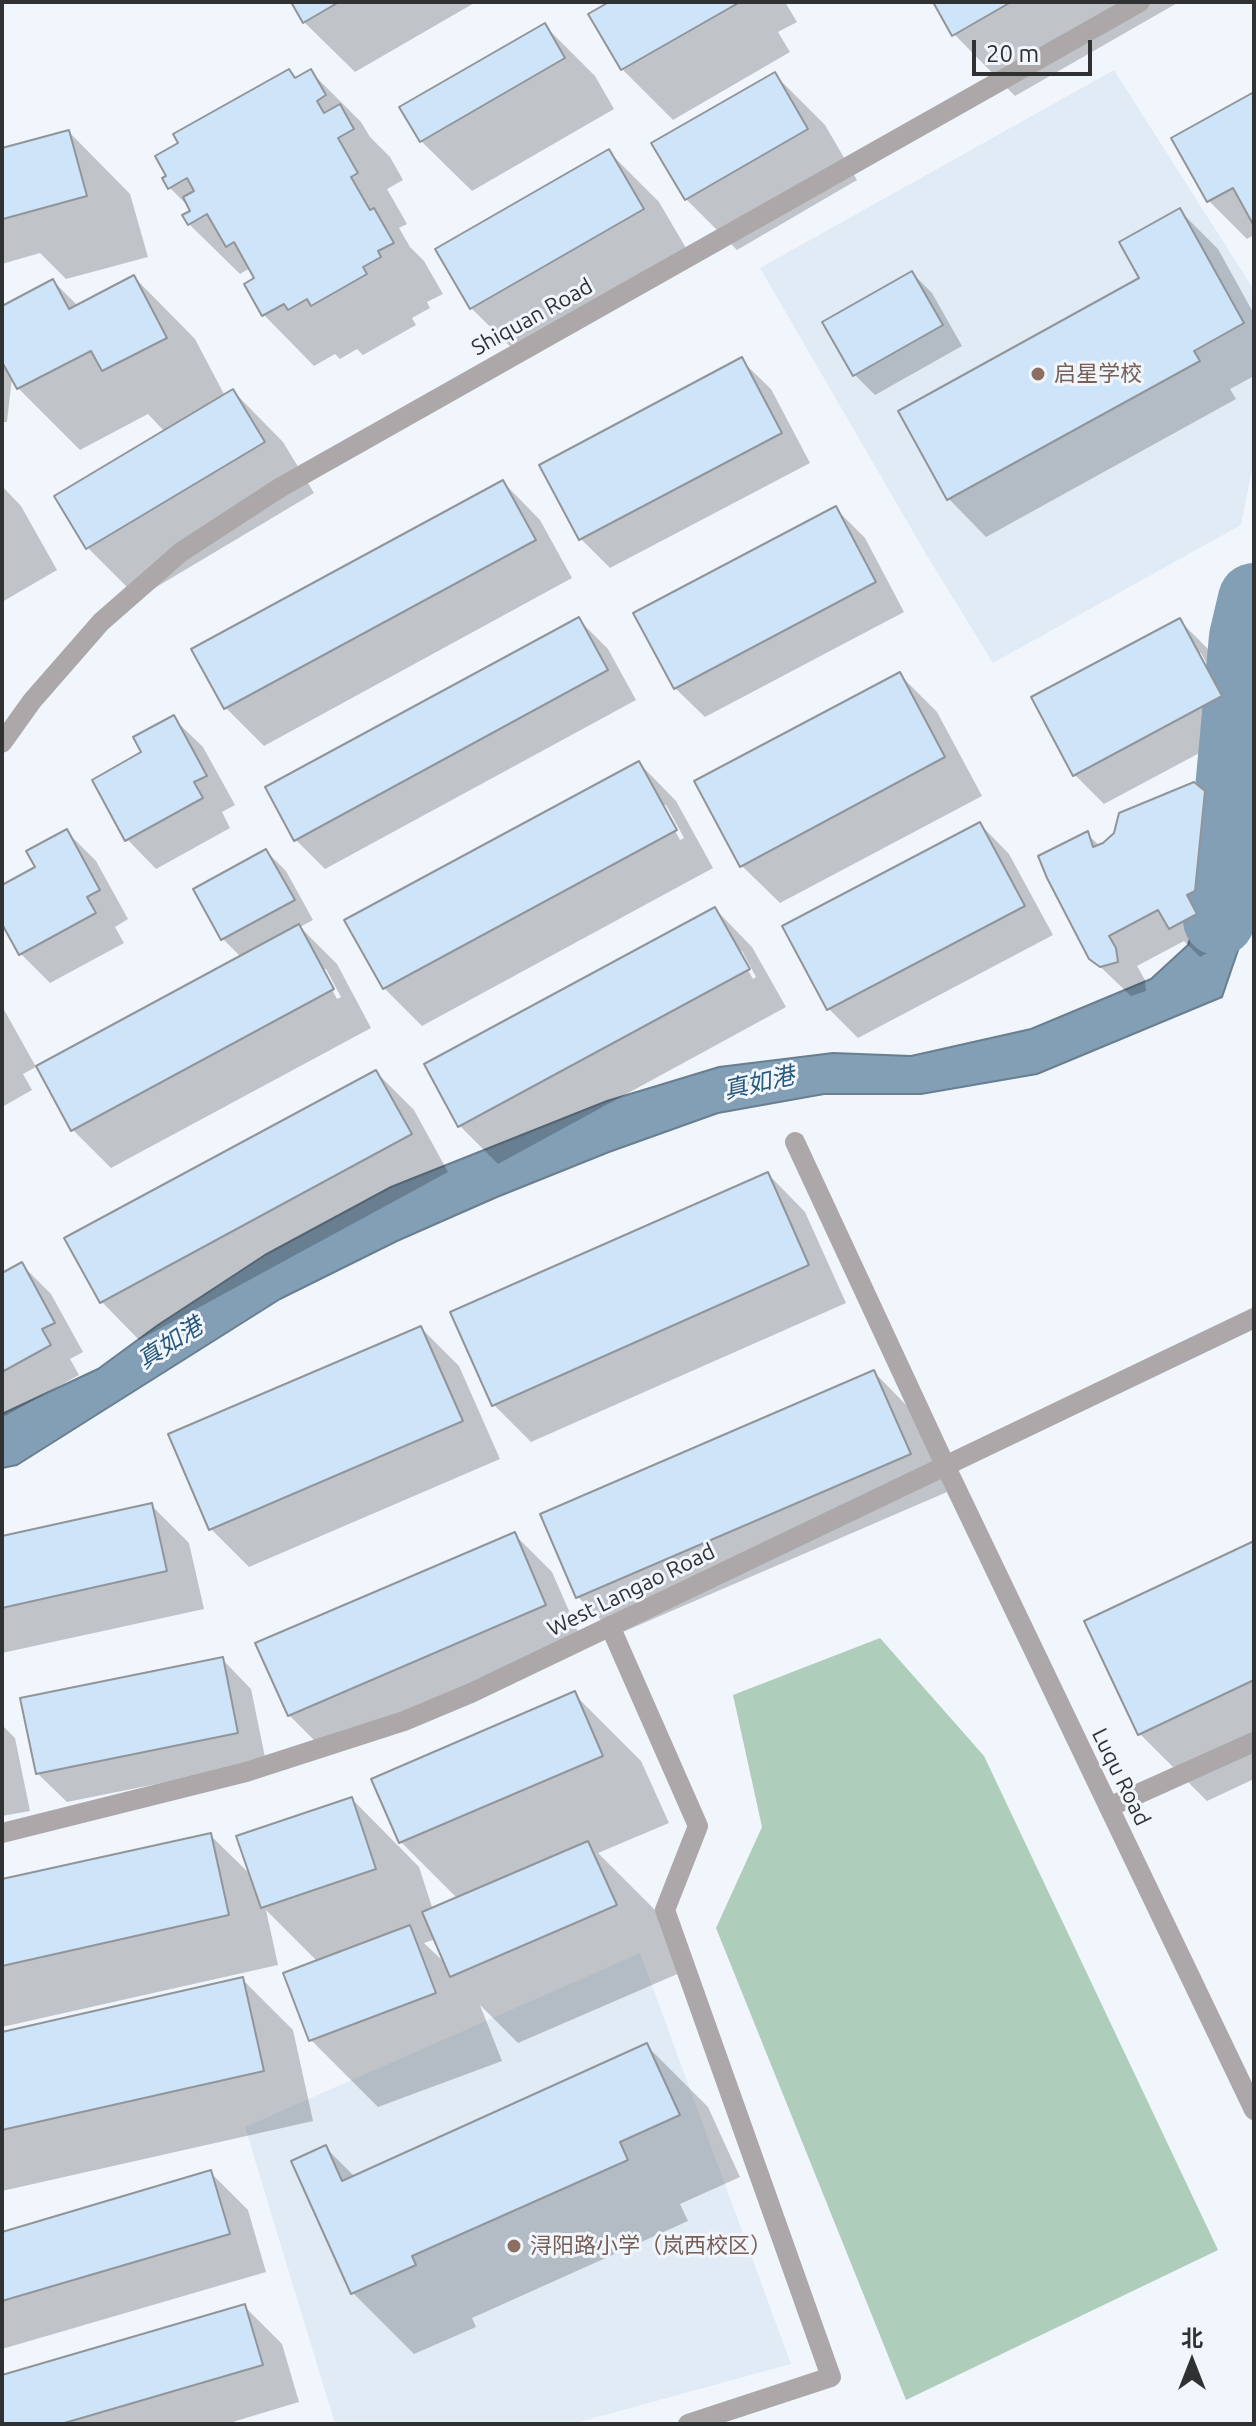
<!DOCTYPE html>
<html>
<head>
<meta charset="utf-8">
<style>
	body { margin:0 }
	#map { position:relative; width:1256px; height:2426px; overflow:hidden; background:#f1f6fc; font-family:Ubuntu,"Noto Sans SC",sans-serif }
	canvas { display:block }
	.frame { position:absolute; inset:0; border:4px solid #2f3133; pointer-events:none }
	.north { position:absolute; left:1152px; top:2322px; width:80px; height:80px; -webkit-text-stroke:6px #f1f6fc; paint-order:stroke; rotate:0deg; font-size:22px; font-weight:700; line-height:32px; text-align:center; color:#2f3133 }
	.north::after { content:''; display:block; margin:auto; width:28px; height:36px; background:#2f3133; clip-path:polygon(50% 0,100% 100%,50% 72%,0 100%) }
	.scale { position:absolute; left:972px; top:40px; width:120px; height:36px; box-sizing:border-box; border:4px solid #2f3133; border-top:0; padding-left:10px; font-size:24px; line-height:28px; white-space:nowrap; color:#2f3133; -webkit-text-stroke:6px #f1f6fc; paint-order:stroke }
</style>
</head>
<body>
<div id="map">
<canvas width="1256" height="2426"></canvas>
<div class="frame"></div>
<div class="north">北</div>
<div class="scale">20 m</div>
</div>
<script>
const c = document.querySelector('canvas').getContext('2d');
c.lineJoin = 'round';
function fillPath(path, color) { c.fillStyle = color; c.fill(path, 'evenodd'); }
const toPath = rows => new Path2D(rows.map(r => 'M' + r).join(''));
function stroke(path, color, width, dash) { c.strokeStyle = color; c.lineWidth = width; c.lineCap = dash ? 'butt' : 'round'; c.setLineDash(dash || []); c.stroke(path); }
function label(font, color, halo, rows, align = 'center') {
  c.font = font + ' Ubuntu,"Noto Sans SC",sans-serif'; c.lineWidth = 6; c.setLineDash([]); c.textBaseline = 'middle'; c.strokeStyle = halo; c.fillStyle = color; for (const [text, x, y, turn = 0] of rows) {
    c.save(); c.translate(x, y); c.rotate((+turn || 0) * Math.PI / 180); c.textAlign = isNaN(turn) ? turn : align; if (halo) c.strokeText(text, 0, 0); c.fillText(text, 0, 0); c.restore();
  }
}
fillPath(toPath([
	[1114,70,1254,290,1254,459,1241,525,993,663,926,554,760,268],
	[640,1953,791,2364,572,2424,335,2424,245,2127]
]), '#e0ebf5');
fillPath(toPath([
	[880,1638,984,1756,1218,2250,906,2400,716,1928,762,1827,733,1695]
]), '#aecdbb');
const water = toPath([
	[1254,577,1254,881,1247,924,1222,997,1037,1074,921,1094,824,1094,718,1113,609,1152,497,1197,397,1241,280,1299,17,1465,2,1468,2,1414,98,1369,158,1325,265,1255,391,1187,607,1101,719,1067,833,1053,911,1056,1031,1029,1151,979,1188,945,1229,822,1243,667,1254,577]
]);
fillPath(water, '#829fb6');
stroke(water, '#697e8f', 2);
fillPath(toPath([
	[293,2,476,2,355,72,304,22],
	[613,2,785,2,797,22,778,32,790,52,673,120,622,69],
	[935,2,1179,2,1015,96,954,34],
	[544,25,595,76,614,109,472,191,421,141],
	[289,72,297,80,311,72,361,122,370,137,390,157,403,180,387,189,407,224,399,228,410,247,424,261,443,294,427,302,430,308,412,318,416,325,363,355,357,349,340,359,335,354,314,366,264,315,247,284,257,278,250,268,240,274,189,224,194,212,170,188],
	[775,75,825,125,857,180,737,250,686,199],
	[1254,94,1254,235,1247,239,1209,201,1174,139],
	[69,132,130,194,148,257,66,279,40,253,2,264,2,150],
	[609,152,659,202,693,260,522,358,471,308],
	[1180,211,1218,249,1254,314,1254,376,1230,389,1236,399,986,537,949,499,1142,278],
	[912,273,932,293,962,346,875,395,855,375],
	[134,277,195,339,225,396,233,391,283,442,314,493,138,598,88,548,165,432,148,414,80,450,18,388,12,377,7,422,2,422,2,308,53,281,78,306],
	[741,360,771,389,810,463,610,568,581,539,542,465],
	[503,482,540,520,572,578,264,746,226,708,194,650],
	[2,486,21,506,57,570,2,602],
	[836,509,865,538,904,612,705,717,675,688],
	[578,619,608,649,636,700,325,869,295,839],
	[1179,620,1209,650,1250,726,1104,804,1074,774],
	[1196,653,1201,653,1228,704,1225,706],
	[900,675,937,712,982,796,780,903,742,866],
	[173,718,203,747,235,805,222,812,230,828,156,869,127,839,144,753],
	[639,763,676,801,713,868,422,1026,384,988],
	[661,805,666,805,684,838,680,840],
	[1203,792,1233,822,1224,920,1215,925,1225,944,1200,957,1184,941,1137,966,1145,980,1146,991,1131,996,1090,957,1087,834,1100,846],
	[980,824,1009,854,1053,935,858,1038,829,1009],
	[67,832,96,861,128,919,115,927,124,943,50,983,20,953,2,920,2,887,38,868],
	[266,851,286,871,313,920,300,927,337,964,371,1028,111,1168,73,1130,38,1067,242,958,223,939],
	[321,969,326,969,341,997,337,999],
	[715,909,752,947,786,1007,498,1164,460,1126,427,1065],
	[737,951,742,951,756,977,753,979],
	[2,1006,36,1067,23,1074,32,1090,2,1107],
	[376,1072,414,1110,448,1172,139,1340,102,1302],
	[768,1174,805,1212,846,1303,531,1442,493,1404],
	[22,1265,51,1294,83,1352,70,1359,79,1375,5,1416,2,1413,2,1276],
	[421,1328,459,1366,500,1459,249,1567,211,1529,171,1436],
	[874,1372,911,1410,947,1492,616,1635,578,1597],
	[151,1505,189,1543,204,1609,2,1653,2,1538],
	[514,1534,552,1572,583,1643,327,1753,289,1715],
	[1254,1543,1254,1779,1207,1801,1140,1734],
	[222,1659,251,1689,266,1762,67,1802,37,1773],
	[574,1694,641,1761,669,1823,598,1853,655,1910,682,1972,518,2043,480,2005,502,2061,378,2107,311,2040,318,1962,266,1910,278,1965,2,2027,2,1881,210,1835,253,1877,352,1799,419,1867,433,1910,458,1899,401,1842],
	[436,1939,446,1964,424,1943],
	[2,1725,15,1738,30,1811,2,1816],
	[243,1980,293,2030,313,2121,2,2191,2,2034],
	[647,2046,708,2107,740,2177,680,2204,688,2221,472,2318,476,2327,414,2354,353,2293,325,2147,355,2177],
	[211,2173,248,2210,266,2272,2,2349,2,2234],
	[244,2306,282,2344,299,2402,226,2424,2,2424,2,2377]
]), '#0003');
stroke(toPath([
	[1219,920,1245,637,1254,599]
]), '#829fb6', 72);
const building = toPath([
	[291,2,339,2,303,23,291,2],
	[609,2,740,2,621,70,588,14,609,2],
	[933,2,1011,2,952,36,933,2],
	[545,23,565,58,420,142,399,107,545,23],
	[289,69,295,78,311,69,326,95,317,101,324,113,340,104,354,129,338,138,358,173,351,177,370,210,374,208,394,243,378,251,381,257,363,267,367,274,311,306,307,299,288,310,284,304,262,316,244,284,254,278,234,242,226,247,207,214,188,225,182,215,190,211,183,197,194,191,187,178,168,189,162,178,166,176,155,156,178,143,173,134,289,69],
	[775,72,808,129,685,200,651,143,775,72],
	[1254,92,1254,226,1233,188,1207,202,1171,138,1254,92],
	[69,130,87,196,3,219,2,148,69,130],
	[609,149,644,209,470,309,435,249,609,149],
	[1180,208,1244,323,1194,351,1200,361,947,500,898,411,1139,278,1119,242,1180,208],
	[912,271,943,325,853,376,822,322,912,271],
	[134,275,167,338,102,371,91,351,17,389,2,362,2,306,53,279,69,309,134,275],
	[742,357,782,433,579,540,539,465,742,357],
	[233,389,265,442,86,549,54,496,233,389],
	[503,480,536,540,224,709,191,649,503,480],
	[836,506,876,582,674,689,633,613,836,506],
	[579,617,608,670,294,841,265,787,579,617],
	[1180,618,1222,696,1073,776,1031,697,1180,618],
	[900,672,945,757,740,867,694,781,900,672],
	[174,715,207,776,194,782,203,798,125,841,92,780,141,752,133,737,174,715],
	[639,761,677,830,383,989,344,920,639,761],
	[1194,782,1205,791,1195,891,1187,895,1197,914,1169,929,1158,910,1109,936,1116,948,1118,962,1100,967,1089,959,1047,878,1038,856,1088,831,1093,847,1103,843,1114,833,1119,813,1194,782],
	[980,822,1025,906,827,1010,782,926,980,822],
	[67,829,100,890,87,897,96,913,19,955,2,924,2,885,35,867,26,851,67,829],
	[266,849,295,900,221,940,193,889,266,849],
	[715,907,750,969,458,1127,424,1064,715,907],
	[299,924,334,989,71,1131,36,1066,299,924],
	[376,1070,412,1134,100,1303,64,1238,376,1070],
	[768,1172,809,1265,492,1406,450,1312,768,1172],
	[22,1262,55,1323,42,1329,51,1345,2,1372,2,1273,22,1262],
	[421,1326,463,1421,209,1530,168,1434,421,1326],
	[874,1370,911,1454,576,1598,540,1514,874,1370],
	[152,1503,167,1571,2,1608,2,1536,152,1503],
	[515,1532,546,1605,288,1716,255,1643,515,1532],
	[1254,1541,1254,1680,1138,1735,1084,1621,1254,1541],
	[223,1657,238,1733,36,1774,20,1698,223,1657],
	[575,1691,603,1756,399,1843,371,1779,575,1691],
	[352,1797,376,1869,261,1908,236,1836,352,1797],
	[211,1833,229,1915,2,1966,2,1879,211,1833],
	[588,1841,617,1905,450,1977,422,1912,588,1841],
	[410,1925,436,1993,309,2041,283,1973,410,1925],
	[243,1977,264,2071,2,2130,2,2032,243,1977],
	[647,2043,680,2115,620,2142,628,2160,412,2256,416,2265,351,2294,291,2161,326,2145,342,2181,647,2043],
	[211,2170,230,2234,2,2301,2,2232,211,2170],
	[245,2304,263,2365,61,2424,2,2424,2,2375,245,2304]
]);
fillPath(building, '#cee4f9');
stroke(building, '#91959a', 2);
stroke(toPath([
	[795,1142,945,1465],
	[1109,1807,1254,1742]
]), '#aca8a9', 20);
stroke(toPath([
	[610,1626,698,1826,665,1910,831,2377,688,2424]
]), '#aca8a9', 20);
stroke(toPath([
	[2,743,32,701,101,622,181,552,281,487,1140,2],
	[945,1465,1254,2110],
	[2,1833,246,1772,404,1721,471,1693,1254,1318]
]), '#aca8a9', 20);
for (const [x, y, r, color] of [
	[1038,374,8,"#8d6e63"],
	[514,2246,8,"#8d6e63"]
]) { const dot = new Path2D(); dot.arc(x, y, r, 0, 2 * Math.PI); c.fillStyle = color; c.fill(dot); stroke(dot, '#f1f6fc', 3); }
label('22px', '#2f3133', '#f1f6fc', [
	["Shiquan Road",532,317,-29],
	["West Langao Road",631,1590,-26],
	["Luqu Road",1121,1777,64]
]);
label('22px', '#785e54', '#f1f6fc', [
	["启星学校",1054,374],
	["浔阳路小学（岚西校区）",530,2246]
], 'left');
label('italic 24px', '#28597c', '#f1f6fc', [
	["真如港",759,1083,-13],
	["真如港",170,1343,-33]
]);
</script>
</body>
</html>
